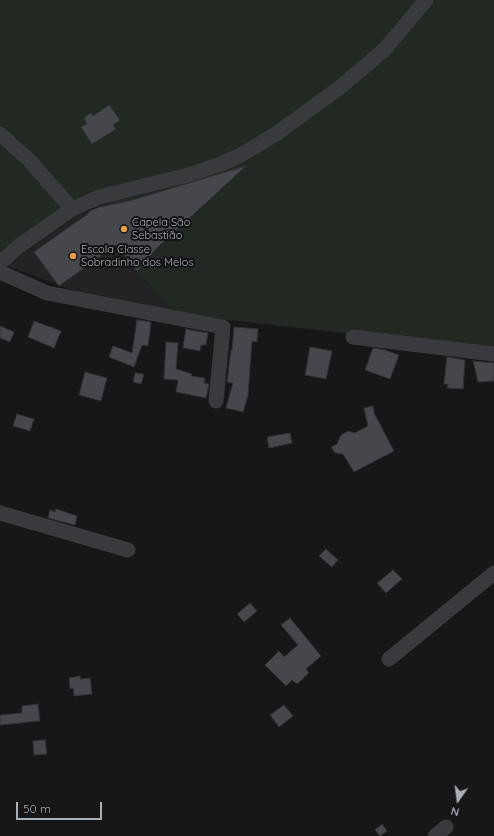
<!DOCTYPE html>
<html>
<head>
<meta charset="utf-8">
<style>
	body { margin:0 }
	#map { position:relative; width:494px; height:836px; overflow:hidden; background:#171719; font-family:Quicksand,sans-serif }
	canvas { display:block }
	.north { position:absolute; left:438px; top:780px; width:40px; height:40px; -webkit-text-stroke:3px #121214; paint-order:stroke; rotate:194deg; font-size:11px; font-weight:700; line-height:16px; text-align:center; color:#aab0b8 }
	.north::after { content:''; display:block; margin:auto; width:14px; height:18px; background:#aab0b8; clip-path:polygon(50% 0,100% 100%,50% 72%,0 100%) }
	.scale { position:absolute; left:16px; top:802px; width:86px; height:18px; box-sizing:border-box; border:2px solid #aab0b8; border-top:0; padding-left:5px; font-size:12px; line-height:14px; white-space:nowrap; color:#aab0b8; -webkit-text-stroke:3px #121214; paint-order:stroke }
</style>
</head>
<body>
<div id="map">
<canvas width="494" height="836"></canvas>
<div class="north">N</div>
<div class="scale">50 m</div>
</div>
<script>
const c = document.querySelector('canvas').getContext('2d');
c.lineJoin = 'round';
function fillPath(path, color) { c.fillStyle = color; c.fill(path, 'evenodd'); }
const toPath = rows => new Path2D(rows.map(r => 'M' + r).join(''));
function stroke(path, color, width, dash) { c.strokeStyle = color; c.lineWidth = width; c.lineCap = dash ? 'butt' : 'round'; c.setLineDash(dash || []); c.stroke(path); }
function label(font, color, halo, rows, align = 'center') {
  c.font = font + ' Quicksand,sans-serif'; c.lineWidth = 4; c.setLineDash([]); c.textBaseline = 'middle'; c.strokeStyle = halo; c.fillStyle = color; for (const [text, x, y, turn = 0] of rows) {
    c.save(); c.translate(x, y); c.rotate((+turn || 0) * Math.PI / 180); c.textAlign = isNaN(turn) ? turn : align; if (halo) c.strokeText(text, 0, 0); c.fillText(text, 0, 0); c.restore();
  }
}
fillPath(toPath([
	[86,209,137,271,175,314,103,302,8,266,33,246]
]), '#232326');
fillPath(toPath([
	[0,0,494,0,494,350,175,314,137,271,157,249,245,167,131,201,86,209,33,246,8,266,0,254]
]), '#222922');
const building = toPath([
	[109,105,120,120,113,125,116,129,92,144,81,127,87,124,84,118,91,113,93,116,109,105],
	[246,166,157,248,137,271,116,245,59,286,34,252,89,213,88,212,99,207,129,201,246,166],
	[137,320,151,322,148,346,142,345,134,367,109,357,113,346,132,353,137,320],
	[34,321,61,331,54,348,28,337,34,321],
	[0,326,14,332,10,342,0,338,0,326],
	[234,327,258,329,257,342,252,341,248,395,243,412,226,408,233,383,227,382,231,350,232,350,234,327],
	[186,329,208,333,206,345,201,345,200,351,183,348,186,329],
	[166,342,178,343,176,369,192,374,191,376,205,378,204,383,209,384,206,398,176,392,178,380,164,379,166,342],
	[310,347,332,351,326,379,305,375,310,347],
	[373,348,385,350,399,355,390,379,365,370,373,348],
	[447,357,465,360,463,389,447,388,448,384,444,384,447,357],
	[473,361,494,363,494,381,478,382,473,361],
	[85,372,107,378,101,401,79,395,85,372],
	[135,373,144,374,141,384,133,382,135,373],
	[373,406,374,413,394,451,354,472,343,454,335,453,331,447,337,444,341,435,348,431,355,433,368,426,364,408,373,406],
	[17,414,34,419,30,431,13,426,17,414],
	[290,433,292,443,269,448,267,437,290,433],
	[56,509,77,516,75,525,48,518,50,510,55,512,56,509],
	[326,549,338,560,332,567,319,556,326,549],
	[393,570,402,579,386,593,377,583,393,570],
	[250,603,257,611,244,622,237,614,250,603],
	[290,618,321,656,306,669,309,673,297,684,292,680,286,686,265,665,279,651,284,657,298,645,281,625,290,618],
	[80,676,80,679,90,678,92,694,74,696,73,688,70,689,69,678,80,676],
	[38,704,40,721,0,725,0,715,22,713,22,706,38,704],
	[284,705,293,716,279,727,270,715,284,705],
	[45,740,47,754,34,755,33,741,45,740],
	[382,824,387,831,380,836,375,830,382,824]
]);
fillPath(building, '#46474c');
stroke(building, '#313235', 1);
stroke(toPath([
	[0,134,29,160,72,209],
	[0,263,19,246,72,209,99,197,188,175,218,165,239,156,276,134,343,85,385,49,426,0],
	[0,272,47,293,223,327,216,401],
	[353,337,494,354],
	[0,513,128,550],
	[389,659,494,573],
	[435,836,446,827]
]), '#383a3e', 15);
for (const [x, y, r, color] of [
	[124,229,4,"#e29f46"],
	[73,256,4,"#e29f46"]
]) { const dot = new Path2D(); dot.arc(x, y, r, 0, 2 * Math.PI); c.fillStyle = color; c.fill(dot); stroke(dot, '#121214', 1.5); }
label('11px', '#aab0b8', '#121214', [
	["Capela São",132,223],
	["Sebastião",132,236],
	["Escola Classe",81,250],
	["Sobradinho dos Melos",81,263]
], 'left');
</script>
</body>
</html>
